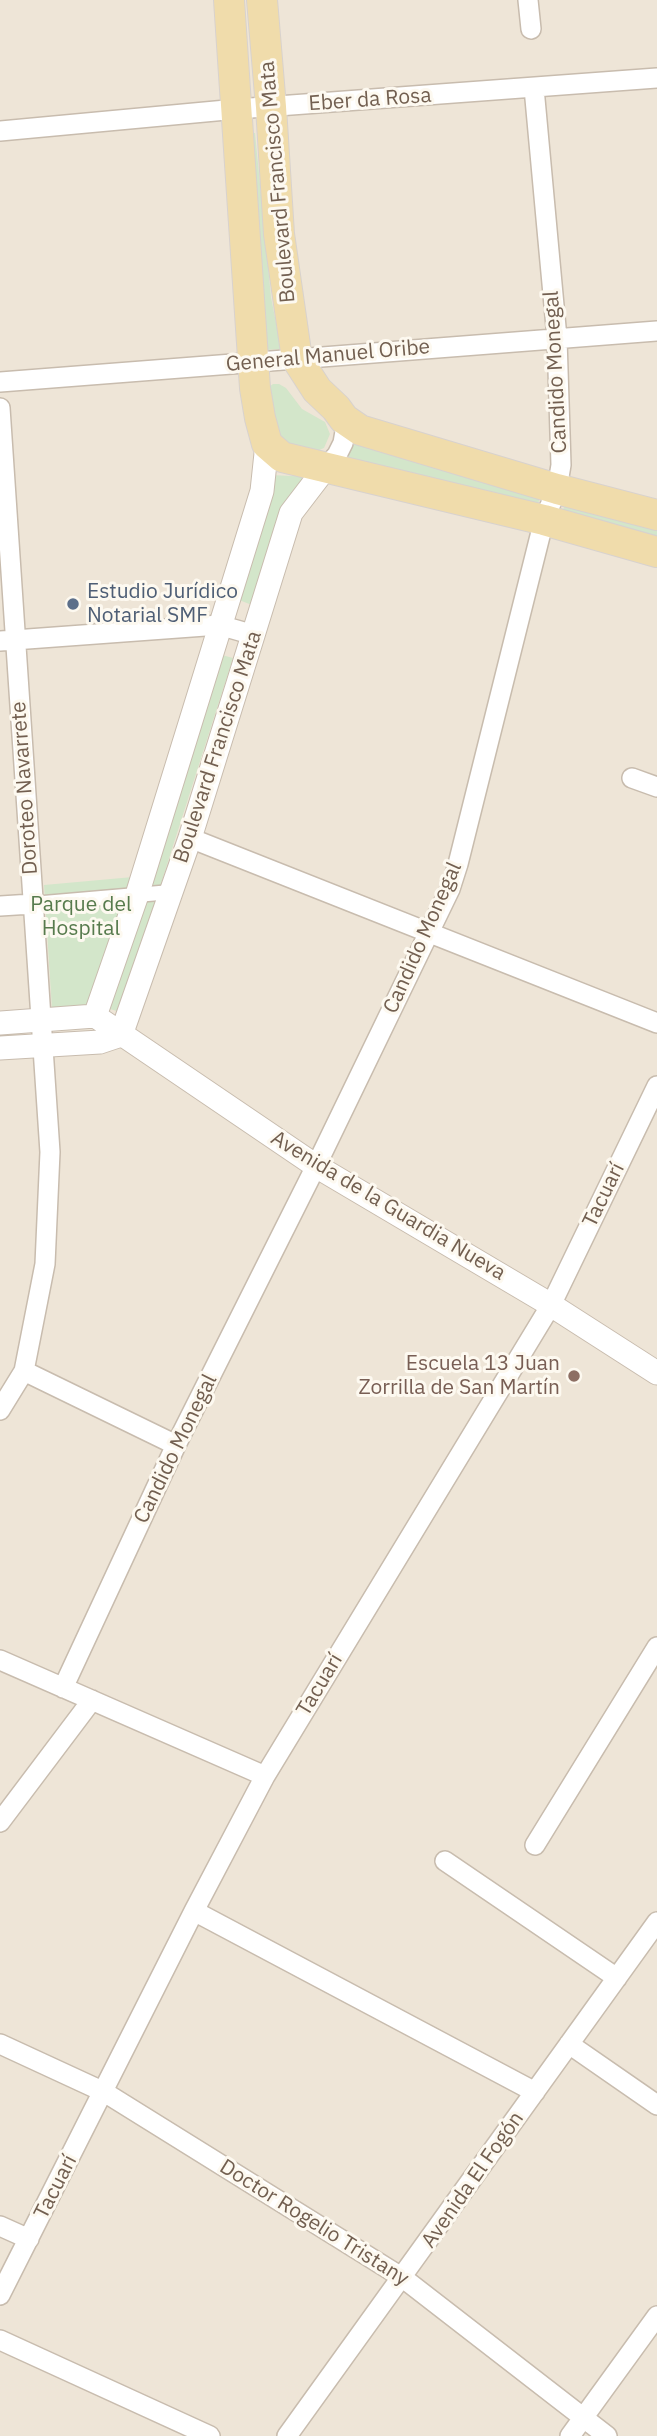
<!DOCTYPE html>
<html>
<head>
<meta charset="utf-8">
<style>
	body { margin:0 }
	canvas { display:block; background:#faf5ea }
</style>
</head>
<body>
<canvas width="657" height="2436"></canvas>
<script>
const c = document.querySelector('canvas').getContext('2d');
c.lineJoin = 'round';
function fillPath(path, color) { c.fillStyle = color; c.fill(path, 'evenodd'); }
const toPath = rows => new Path2D(rows.map(r => 'M' + r).join(''));
function stroke(path, color, width, dash) { c.strokeStyle = color; c.lineWidth = width; c.lineCap = dash ? 'butt' : 'round'; c.setLineDash(dash || []); c.stroke(path); }
function label(font, color, halo, rows, align = 'center') {
  c.font = font + ' "IBM Plex Sans",sans-serif'; c.lineWidth = 6; c.setLineDash([]); c.textBaseline = 'middle'; c.strokeStyle = halo; c.fillStyle = color; for (const [text, x, y, turn = 0] of rows) {
    c.save(); c.translate(x, y); c.rotate((+turn || 0) * Math.PI / 180); c.textAlign = isNaN(turn) ? turn : align; if (halo) c.strokeText(text, 0, 0); c.fillText(text, 0, 0); c.restore();
  }
}
fillPath(toPath([
	[0,0,657,0,657,2436,0,2436]
]), '#eee5d7');
fillPath(toPath([
	[247,133,255,133,271,297,281,349,266,350],
	[273,384,279,384,286,388,302,409,325,422,330,434,324,448,314,452,279,442,269,387],
	[352,438,540,494,538,506,348,458],
	[271,475,312,477,252,605,239,600],
	[565,503,657,528,657,540,562,514],
	[222,655,233,658,120,1012,110,1009],
	[133,877,89,1007,52,1009,44,885]
]), '#d3e6ca');
const pedestrian = toPath([
	[32,904,171,892]
]);
const minor = toPath([
	[528,0,531,29],
	[0,131,237,109,657,78],
	[0,382,657,331],
	[0,408,50,1152,45,1264,24,1371,0,1410],
	[327,466,337,455,343,443,346,426,344,419],
	[0,641,219,625,254,635],
	[632,778,657,787],
	[190,838,657,1023],
	[0,906,32,904],
	[24,1371,176,1445],
	[0,1660,265,1776],
	[63,1688,176,1445,316,1166,450,889,458,864,544,520,557,489,561,465,557,338,534,88],
	[0,1822,92,1700],
	[535,1845,657,1647],
	[445,1861,617,1978],
	[194,1911,535,2092],
	[0,2044,104,2092,403,2278,607,2436],
	[569,2044,657,2105],
	[0,2226,29,2239],
	[0,2295,194,1911,265,1776,551,1305,657,1086],
	[0,2340,210,2436],
	[287,2436,657,1922],
	[570,2436,657,2316]
]);
const tertiary = toPath([
	[95,1016,137,895,262,491,267,444],
	[0,1023,95,1016,316,1166,551,1305,657,1373],
	[121,1035,190,838,291,513,327,466],
	[0,1048,100,1042,121,1035]
]);
const primary = toPath([
	[229,0,255,388,260,418,267,444,282,457,544,520,657,552],
	[262,0,271,107,279,234,297,359,317,390,336,408,344,419,360,430,557,489,657,515]
]);
stroke(pedestrian, '#c8bcae', 17);
stroke(minor, '#c8bcae', 22);
stroke(tertiary, '#c8bcae', 25);
stroke(primary, '#d8d2ce', 32);
stroke(pedestrian, '#fff', 14);
stroke(minor, '#fff', 19);
stroke(tertiary, '#fff', 23);
stroke(primary, '#f0dcab', 30);
for (const [x, y, r, color] of [
	[73,604,7,"#5c6f8a"],
	[574,1376,7,"#8d6e63"]
]) { const dot = new Path2D(); dot.arc(x, y, r, 0, 2 * Math.PI); c.fillStyle = color; c.fill(dot); stroke(dot, '#fdf9f0', 2.5); }
label('21px', '#725f50', '#fdf9f0', [
	["Eber da Rosa",370,100,-4],
	["Boulevard Francisco Mata",278,182,-95],
	["General Manuel Oribe",328,356,-5],
	["Candido Monegal",556,372,-93],
	["Boulevard Francisco Mata",218,747,-72],
	["Doroteo Navarrete",25,788,-94],
	["Candido Monegal",423,938,-66],
	["Tacuarí",604,1195,-64],
	["Avenida de la Guardia Nueva",388,1206,31],
	["Candido Monegal",176,1449,-64],
	["Tacuarí",320,1685,-59],
	["Avenida El Fogón",473,2180,-55],
	["Tacuarí",56,2187,-63],
	["Doctor Rogelio Tristany",314,2223,32]
]);
label('21px', '#4e5e75', '#fdf9f0', [
	["Estudio Jurídico",87,592],
	["Notarial SMF",87,616]
], 'left');
label('21px', '#577b4d', '#fdf9f0', [
	["Parque del",81,905],
	["Hospital",81,929]
]);
label('21px', '#785e54', '#fdf9f0', [
	["Escuela 13 Juan",560,1364],
	["Zorrilla de San Martín",560,1388]
], 'right');
</script>
</body>
</html>
